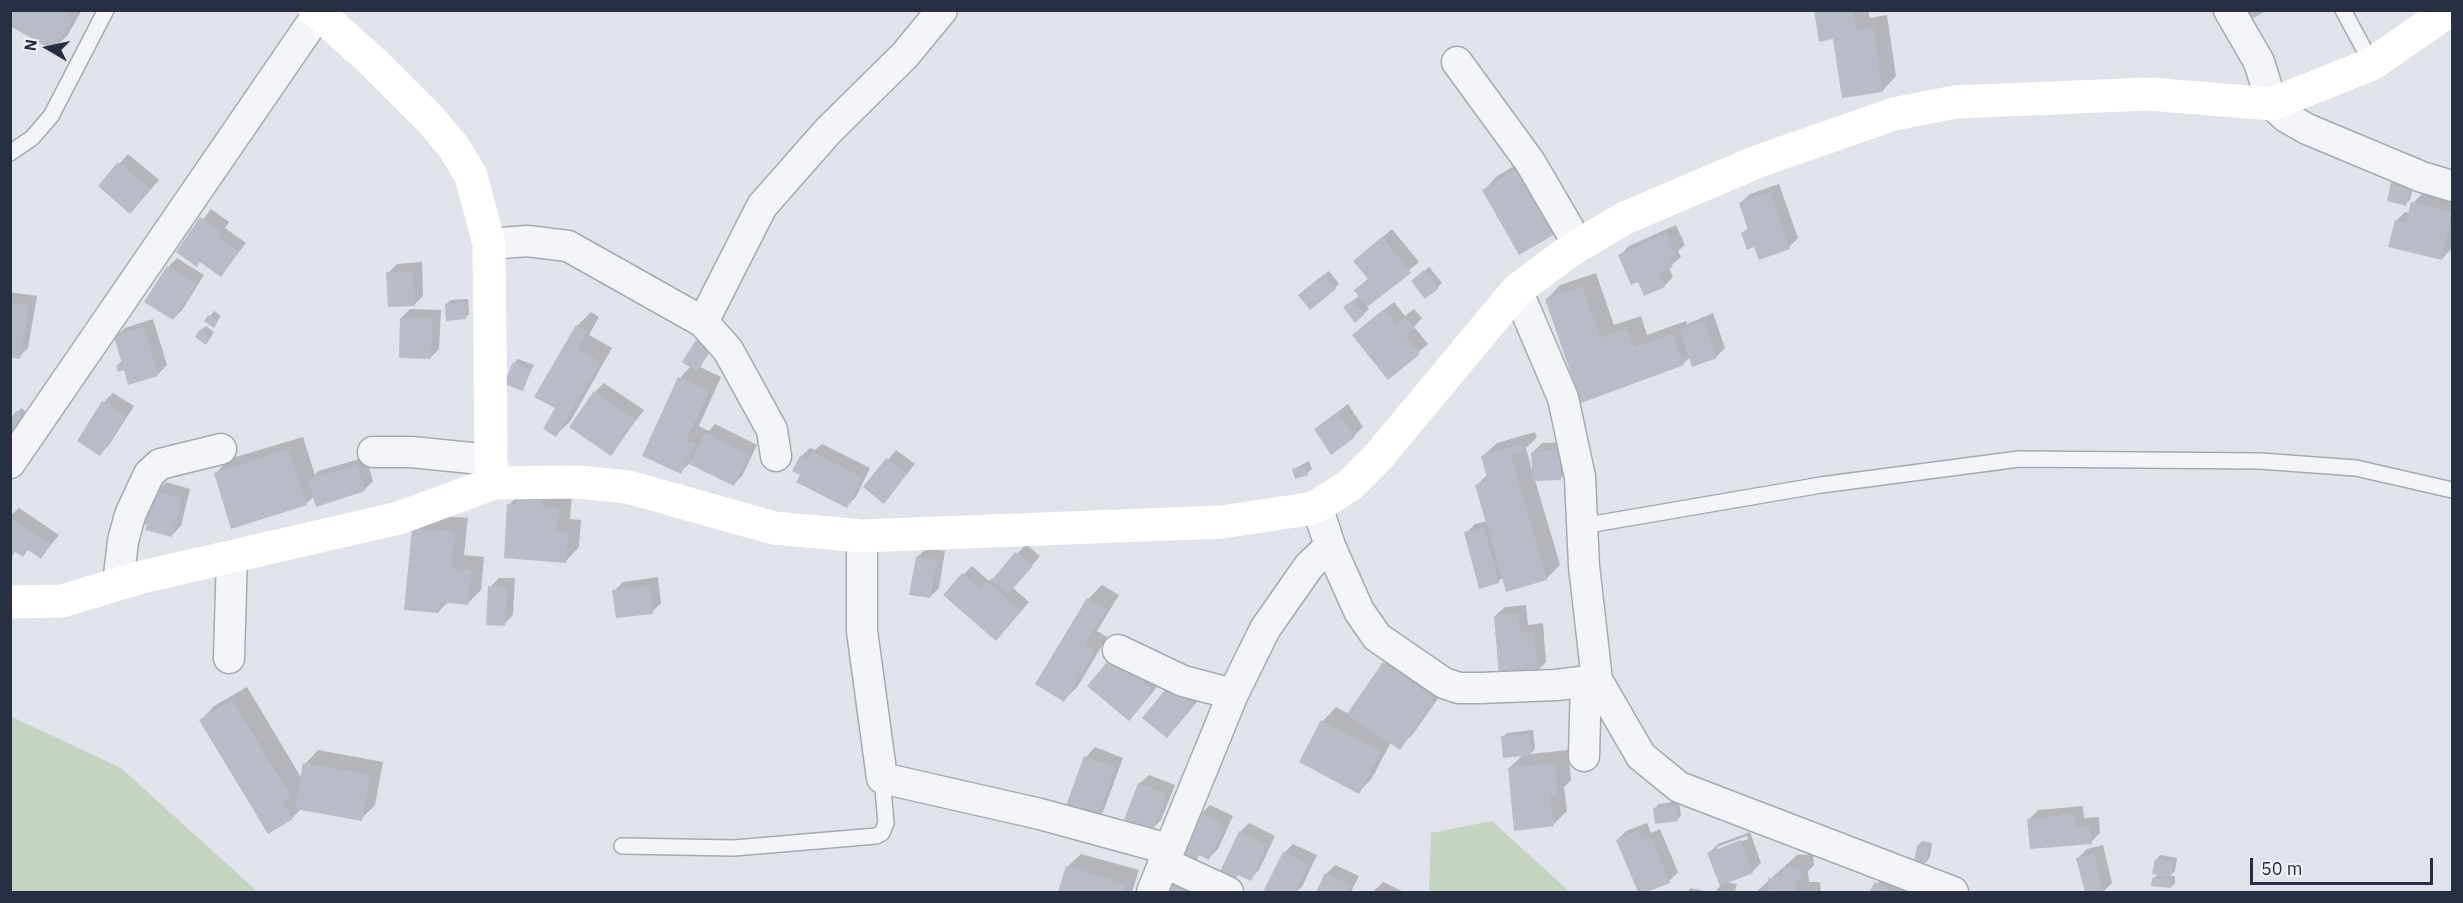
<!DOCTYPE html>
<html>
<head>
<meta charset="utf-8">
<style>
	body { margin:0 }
	#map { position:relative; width:2463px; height:903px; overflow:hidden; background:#e0e3ea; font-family:"IBM Plex Sans",sans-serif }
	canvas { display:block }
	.frame { position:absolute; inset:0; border:12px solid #292f42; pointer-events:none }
	.north { position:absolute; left:18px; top:18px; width:60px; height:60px; -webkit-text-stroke:4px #f0f2f7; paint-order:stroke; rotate:279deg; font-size:16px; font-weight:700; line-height:24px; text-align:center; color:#292f42 }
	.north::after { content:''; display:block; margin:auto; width:21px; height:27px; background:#292f42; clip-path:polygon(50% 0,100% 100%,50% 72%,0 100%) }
	.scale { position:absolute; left:2250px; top:858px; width:183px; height:27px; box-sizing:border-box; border:3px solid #292f42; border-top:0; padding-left:8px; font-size:18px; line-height:21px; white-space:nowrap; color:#292f42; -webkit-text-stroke:4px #f0f2f7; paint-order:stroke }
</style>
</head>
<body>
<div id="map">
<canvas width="2463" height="903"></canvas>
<div class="frame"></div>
<div class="north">N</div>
<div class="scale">50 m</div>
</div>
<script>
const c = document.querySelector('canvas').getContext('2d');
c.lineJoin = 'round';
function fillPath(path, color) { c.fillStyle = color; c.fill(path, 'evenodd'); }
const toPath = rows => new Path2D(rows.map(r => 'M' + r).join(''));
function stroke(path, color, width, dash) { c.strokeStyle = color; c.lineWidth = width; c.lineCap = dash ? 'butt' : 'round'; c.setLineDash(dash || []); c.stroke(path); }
fillPath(toPath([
	[10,716,121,768,258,892,11,892],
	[1492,821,1570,892,1429,892,1431,833]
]), '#c4d4c1');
fillPath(toPath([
	[10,10,82,10,67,36,53,49],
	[1816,10,1868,10,1870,18,1887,15,1896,76,1883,90,1844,96,1834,38],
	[128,154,159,180,139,203,100,186],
	[1532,156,1568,219,1484,190,1497,176],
	[2397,179,2414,183,2410,200,2405,204,2393,183],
	[1779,184,1798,238,1789,247,1755,245,1743,233,1749,227,1740,203,1750,194],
	[2422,194,2452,202,2452,243,2451,249,2442,259,2396,221,2405,212,2410,213,2413,203],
	[211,209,229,222,225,228,246,243,221,275,201,260,178,252],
	[1676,225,1685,245,1678,251,1681,257,1669,267,1673,277,1664,286,1639,280,1620,255,1629,246],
	[1392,229,1419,262,1366,306,1369,309,1356,320,1349,304,1360,295,1356,290,1369,278,1355,261],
	[177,258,204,275,182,310,173,319,168,267],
	[422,262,423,296,414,305,388,273,397,264],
	[1429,267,1442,283,1438,287,1417,277],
	[1329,271,1339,284,1335,288,1304,291],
	[1596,273,1614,325,1641,316,1647,335,1686,321,1687,324,1713,313,1725,348,1716,357,1690,357,1683,364,1582,401,1547,299,1560,285],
	[10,292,37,296,28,348,19,357,10,355],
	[468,299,469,314,465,318,446,304,451,300],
	[1394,302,1405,316,1414,309,1422,318,1414,327,1428,344,1388,378,1363,327],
	[410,309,441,310,439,349,430,358,401,318],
	[214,311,221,316,215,324,206,321],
	[591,312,599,317,589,335,612,348,570,422,556,435,557,408,577,326],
	[153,319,167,365,158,374,129,383,125,368,118,365,122,360,115,337,125,328],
	[206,326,214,332,210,339,201,330],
	[701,336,714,345,700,367,721,377,699,426,709,431,715,424,757,445,742,476,733,485,690,463,680,472,680,378,691,366,684,361],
	[518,359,534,365,522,389,514,363],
	[604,383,644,410,610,454,595,392],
	[113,393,134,406,109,445,100,454,79,441,104,402],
	[1348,404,1363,427,1354,436,1315,429],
	[21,408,32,416,10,421,17,412],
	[1535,432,1537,437,1526,448,1532,470,1533,452,1542,443,1568,442,1570,469,1561,478,1535,480,1560,565,1546,579,1503,577,1498,582,1466,533,1475,524,1487,521,1477,485,1488,474,1483,456,1497,443],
	[303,437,315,475,318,471,366,457,373,481,364,490,314,496,306,504,216,473,229,459],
	[822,444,870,468,856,497,847,506,802,475,801,457,810,448,815,450],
	[896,450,915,464,884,502,865,487],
	[1309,461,1312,469,1307,473,1294,469],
	[166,482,190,489,181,526,172,535,147,529,155,485,162,486],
	[522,491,572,495,570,519,581,520,579,547,566,561,509,505],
	[19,508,59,535,41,557,29,549,15,550,10,561,10,516],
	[427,515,468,518,464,555,484,557,481,590,468,603,448,602,439,611,413,528],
	[1026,544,1040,556,1013,588,1029,602,1005,630,963,575,972,566,989,581,998,575],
	[927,548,945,551,939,588,930,597,917,557],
	[658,577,661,603,652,612,614,591,623,582],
	[499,578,515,578,513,615,504,624,490,587],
	[1102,585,1119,595,1097,631,1107,637,1078,686,1064,700,1088,599],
	[1526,605,1528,625,1543,623,1546,662,1537,671,1495,616,1505,607],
	[1398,649,1448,684,1413,734,1399,748,1391,742,1372,778,1359,792,1301,762,1323,721,1336,707,1349,714,1384,663],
	[1114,656,1162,681,1137,710],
	[1179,677,1202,696,1176,727],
	[247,687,302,779,305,764,318,750,383,762,375,805,361,819,302,808,292,818,201,720,214,706],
	[1533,730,1535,749,1530,754,1568,750,1571,780,1564,787,1567,811,1553,825,1509,768,1524,754,1503,737,1507,733],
	[1095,747,1123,758,1103,812,1094,821,1065,810,1086,757],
	[1149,775,1175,785,1161,820,1152,829,1139,784],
	[1679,801,1681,816,1677,820,1654,809,1659,804],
	[1210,805,1233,816,1218,849,1209,858,1200,854,1196,859,1201,814],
	[2083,806,2084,818,2099,817,2100,833,2091,842,2029,819,2038,810],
	[1249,823,1275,836,1259,870,1250,879,1239,874,1234,879,1240,832],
	[1647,823,1651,833,1660,829,1678,872,1669,881,1639,892,1617,840,1626,831],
	[1750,832,1761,863,1752,872,1725,882,1737,884,1735,892,1715,892,1721,885,1709,853,1718,844],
	[1747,836,1748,839,1717,850,1717,847],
	[1922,841,1932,843,1930,857,1926,862,1918,846],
	[1293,844,1317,855,1302,887,1296,892,1265,892,1284,853],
	[2103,845,2112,883,2103,892,2087,892,2078,858,2087,849],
	[1081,854,1139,870,1132,892,1060,892,1067,867],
	[1813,854,1814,865,1808,871,1809,882,1820,882,1821,892,1756,892,1797,855],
	[2160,855,2177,858,2175,871,2170,876,2175,876,2175,883,2171,887,2154,878,2159,873,2156,860],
	[1335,865,1359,876,1351,892,1317,892,1326,874],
	[1885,874,1913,892,1871,892],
	[1383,882,1404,892,1373,892],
	[1691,888,1709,892,1687,892]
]), '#0003');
fillPath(toPath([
	[10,10,61,10,73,18,54,51,10,26],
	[1814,10,1853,10,1856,31,1873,28,1883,92,1842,98,1833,39,1819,42],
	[2243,10,2268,10,2248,21],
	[118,162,151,189,130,214,98,186],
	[1518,168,1555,234,1519,255,1482,190],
	[2391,182,2411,187,2406,206,2387,201],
	[1770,192,1790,249,1759,260,1754,247,1747,250,1741,233,1748,230,1739,203],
	[2411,202,2452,212,2442,260,2388,247,2395,220,2406,223],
	[200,217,221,232,217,237,239,252,221,277,200,262,197,267,176,252],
	[1667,233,1676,255,1669,258,1673,267,1659,273,1665,287,1644,296,1638,282,1631,285,1618,255],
	[1382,237,1411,273,1367,307,1354,290,1368,279,1353,261],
	[167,266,196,284,173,320,144,302],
	[1424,270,1439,288,1425,299,1411,281],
	[413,271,415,306,388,307,386,272],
	[1324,274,1336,289,1310,310,1298,295],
	[1582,286,1600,338,1627,328,1634,348,1672,334,1684,365,1581,403,1545,299],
	[1353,300,1365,314,1355,323,1343,307],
	[10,302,29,305,20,359,10,357],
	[465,302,466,319,446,321,445,304],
	[1384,309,1396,324,1405,317,1414,328,1405,336,1420,354,1388,380,1352,335],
	[208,315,218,321,214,328,204,321],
	[400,318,432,319,431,359,399,358],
	[1704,321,1717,358,1692,367,1680,330],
	[576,325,587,331,577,349,600,362,556,437,543,429,555,408,534,397],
	[144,327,158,376,128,385,124,370,118,372,116,365,122,363,114,337],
	[200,329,211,337,206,345,195,337],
	[696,340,711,349,697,372,682,362],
	[513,362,531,370,523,391,504,384],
	[678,377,709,391,686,440,695,444,681,474,642,456],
	[594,391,636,420,611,456,569,427],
	[102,401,126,416,100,456,77,441],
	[16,411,29,420,18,435,10,430,10,419],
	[1338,412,1355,437,1331,455,1314,429],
	[705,433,749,455,734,486,689,464],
	[1521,444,1524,452,1511,456,1547,580,1506,592,1475,485,1488,481,1481,456],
	[289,449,307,505,231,529,214,473],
	[1560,450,1561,480,1533,481,1531,452],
	[811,452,862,477,847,508,796,482,800,475,792,471,800,456,807,460],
	[886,458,907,474,884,504,863,487],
	[357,465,365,491,316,507,308,480],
	[1305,465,1308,475,1295,479,1292,469],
	[155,491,182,498,172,537,145,530,147,525,137,522],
	[517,497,543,499,542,507,559,508,557,532,568,533,566,563,504,558,507,504,517,505],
	[10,517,51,544,41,559,28,550,23,557,10,549],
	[1484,527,1499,583,1479,589,1464,532],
	[412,528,455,532,451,568,471,570,468,605,440,602,439,613,404,610],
	[1015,552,1033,566,1008,594,992,580],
	[916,557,937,560,930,598,909,595],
	[962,573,980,589,986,581,1021,611,996,641,943,595],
	[488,586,507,587,505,626,486,625],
	[649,586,653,614,616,618,612,590],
	[1087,598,1106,609,1085,645,1095,651,1064,702,1035,684],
	[1518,614,1520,633,1534,632,1538,673,1499,676,1494,616],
	[1113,655,1154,691,1129,721,1087,686],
	[1383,662,1435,698,1400,750,1347,714],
	[1169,685,1194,705,1167,738,1142,718],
	[232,700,291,797,282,802,293,819,268,834,199,720],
	[1321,720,1381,752,1359,794,1299,762],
	[1529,734,1531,755,1503,758,1501,736],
	[1084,756,1115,768,1095,823,1064,811],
	[303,763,370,775,362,821,295,809],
	[1555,763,1558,795,1550,796,1554,826,1514,831,1508,768],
	[1138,783,1167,794,1152,831,1124,820],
	[1676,805,1678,821,1655,824,1653,808],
	[1199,813,1225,825,1209,860,1199,855,1196,861,1180,853],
	[2074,814,2075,827,2090,825,2092,844,2030,849,2027,819],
	[1239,831,1267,845,1251,881,1238,875,1234,881,1219,874],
	[1638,831,1642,841,1651,837,1670,883,1647,892,1638,892,1616,840],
	[1741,840,1753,873,1720,886,1707,853],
	[1917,845,1929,847,1926,863,1914,861],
	[1283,852,1309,865,1295,892,1263,892],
	[2094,854,2103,892,2085,892,2076,858],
	[2155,859,2173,862,2171,877,2152,874],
	[1066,866,1126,884,1123,892,1058,892],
	[1800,867,1801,880,1795,880,1796,892,1753,892,1769,890,1768,878,1783,877,1782,868],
	[1325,873,1351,886,1348,892,1316,892],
	[2152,878,2172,880,2171,888,2151,886],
	[1875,882,1892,892,1869,892],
	[1173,883,1193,892,1168,892]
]), '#b8bcc7');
const lane = toPath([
	[2343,10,2372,64],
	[10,153,32,138,51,116,106,10],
	[1582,526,1821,485,2019,459,2260,461,2356,468,2452,490],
	[622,846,734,848,876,836,882,833,886,823,882,778]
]);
const street = toPath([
	[2229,10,2259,62,2272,104,2286,117,2307,129,2422,177,2452,186],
	[1457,62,1530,162,1579,246],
	[489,244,527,241,568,246,703,322,728,350,772,430,776,456],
	[1517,290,1563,398,1580,477,1584,566,1597,680,1641,756,1679,787,1953,892],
	[703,322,762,206,828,131,905,55,942,10],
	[373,452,411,452,491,460],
	[10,463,318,14],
	[1317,506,1330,546,1359,611,1377,637,1444,683,1459,688,1480,688,1556,685,1597,680],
	[862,536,862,631,882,778,1040,814,1168,849],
	[118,584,123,541,130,515,149,474,160,464,221,449],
	[1118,650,1183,681,1233,694],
	[229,658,232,556],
	[1584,756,1586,682],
	[1163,862,1228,892],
	[1152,892,1233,694,1265,629,1309,566,1330,546]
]);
stroke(lane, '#a5a9b4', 18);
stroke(street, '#a5a9b4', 33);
stroke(lane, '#f3f4f8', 15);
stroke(street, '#f3f4f8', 30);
stroke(toPath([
	[315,10,372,61,431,120,455,149,471,176,489,244,491,460,494,483],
	[10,602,62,601,142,577,399,518,494,483,579,482,628,487,774,528,862,536,1222,522,1308,509,1317,506,1349,486,1378,457,1517,290,1568,252,1625,218,1759,161,1894,114,1955,102,2149,94,2272,104,2372,64,2450,10]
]), '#fff', 33);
</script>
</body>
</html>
